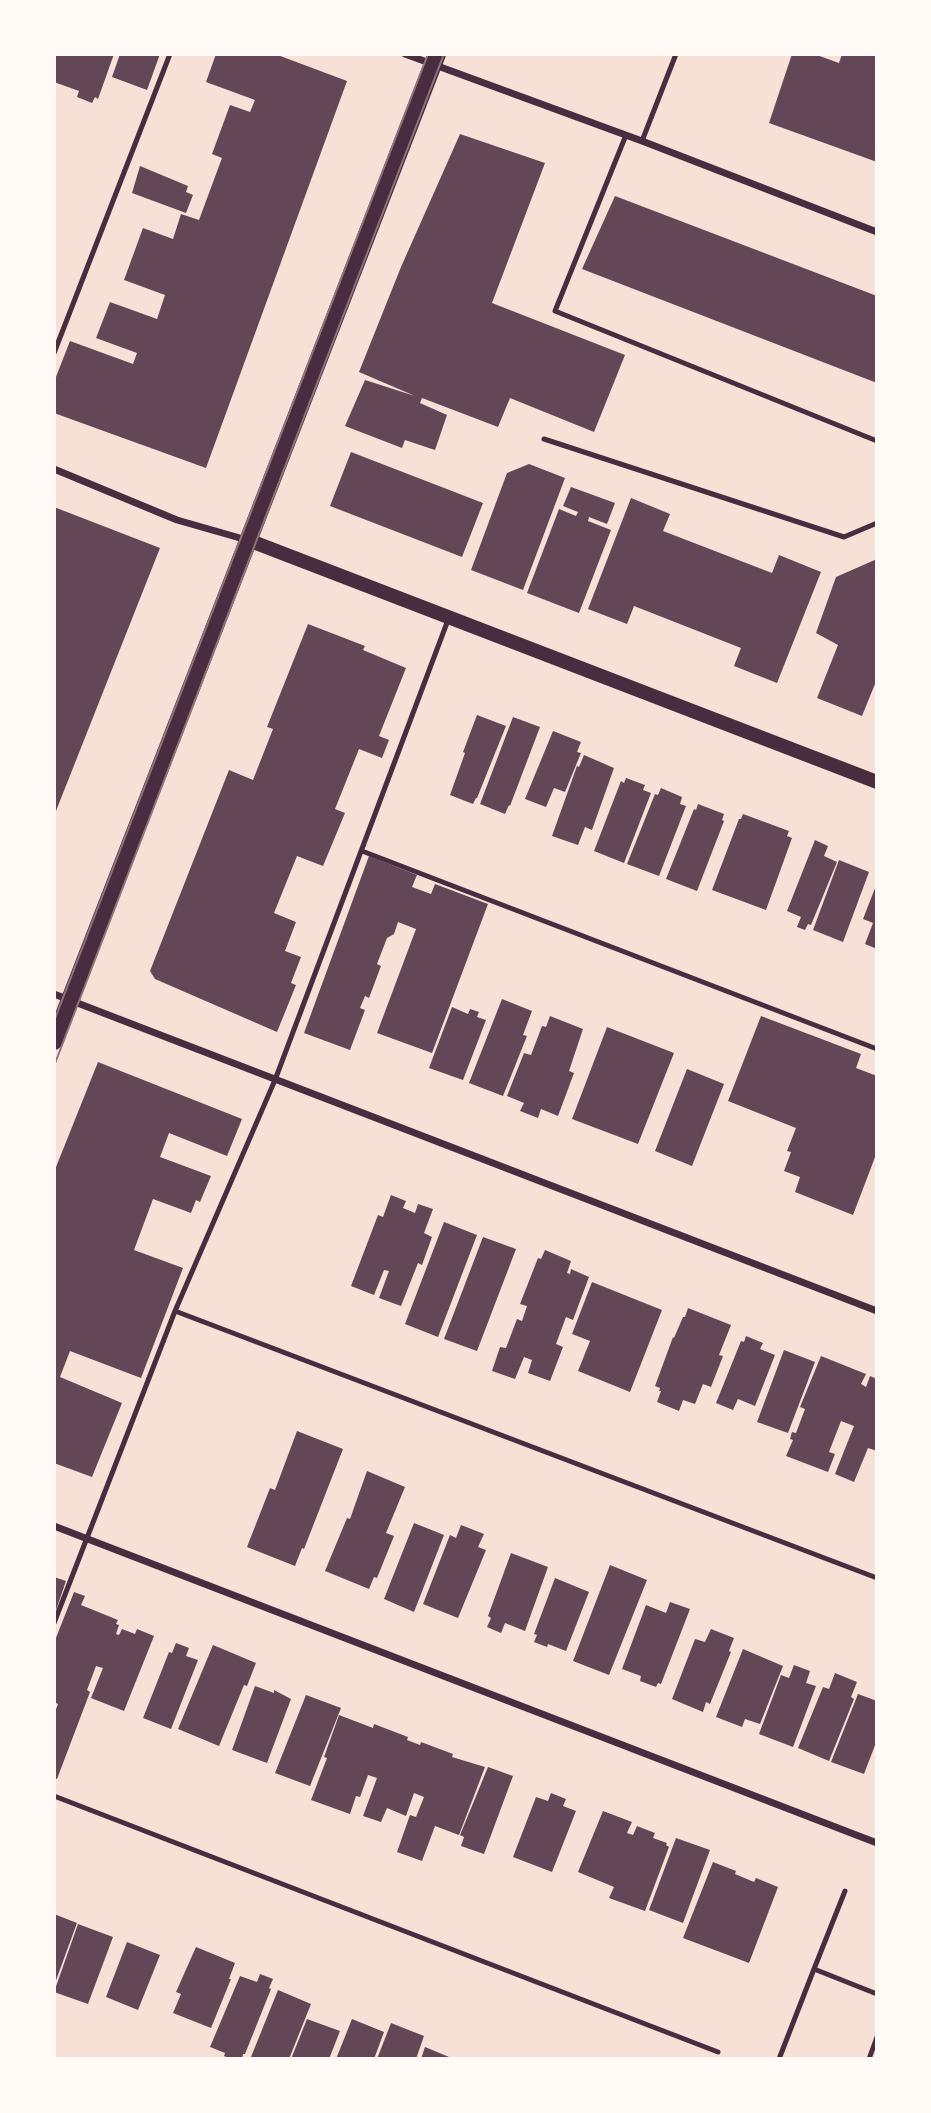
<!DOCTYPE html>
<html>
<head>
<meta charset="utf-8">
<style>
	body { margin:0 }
	#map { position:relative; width:931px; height:2113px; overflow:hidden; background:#f7e1d7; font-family:Manrope,sans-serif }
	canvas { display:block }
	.frame { position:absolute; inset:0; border:56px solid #fffaf5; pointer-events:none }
</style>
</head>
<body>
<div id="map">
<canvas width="931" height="2113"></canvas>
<div class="frame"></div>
</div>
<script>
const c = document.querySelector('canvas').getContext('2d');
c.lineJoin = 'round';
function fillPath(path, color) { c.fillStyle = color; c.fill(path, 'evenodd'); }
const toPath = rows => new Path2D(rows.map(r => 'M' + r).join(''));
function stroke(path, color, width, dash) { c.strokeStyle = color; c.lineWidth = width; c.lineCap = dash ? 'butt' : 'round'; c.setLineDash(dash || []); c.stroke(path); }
fillPath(toPath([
	[54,54,114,54,98,99,95,97,92,103,77,97,79,91,54,82],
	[120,54,160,54,147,90,112,77],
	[216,54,275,54,347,81,206,468,54,413,54,382,70,341,133,364,137,353,96,338,110,302,157,319,165,295,124,280,143,228,173,239,181,214,199,220,222,158,212,154,230,105,250,112,255,100,206,82],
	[792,54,814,54,839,63,842,54,872,54,877,56,877,162,769,123],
	[460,134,545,163,492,303,625,355,594,432,510,398,498,427,422,398,420,403,447,415,435,450,405,440,402,448,345,426,365,380,415,396,359,372,401,267],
	[140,166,188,186,186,192,193,195,186,213,132,193],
	[615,196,877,296,877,383,582,269],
	[351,452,483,503,462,557,330,506],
	[529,464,565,478,523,590,471,570,507,473],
	[571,487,615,503,607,524,589,517,588,521,611,530,579,613,527,593,559,509,576,516,578,512,563,506],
	[631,498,670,514,663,531,772,573,779,555,821,572,777,683,734,666,741,648,634,606,627,624,588,609],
	[54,507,160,548,54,816],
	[877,559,877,679,862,716,817,698,838,645,816,633,836,577],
	[308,624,365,646,363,650,406,668,379,736,389,740,382,758,359,749,335,809,345,813,323,866,297,856,274,913,296,922,285,951,301,957,291,983,296,985,277,1032,155,979,150,971,229,770,253,780,273,729,267,727],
	[477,715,506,726,477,798,476,798,473,804,450,795,465,753,463,752],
	[513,717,540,727,510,806,509,805,505,814,480,804],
	[553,731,581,742,577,752,581,753,565,792,554,788,546,807,525,799],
	[584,755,614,768,592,830,585,827,578,845,552,836,577,766,579,767],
	[626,778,645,785,643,790,651,793,624,863,594,851,621,781,624,783],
	[661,788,682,797,680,804,686,806,659,876,627,864,655,794,658,795],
	[698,804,724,814,722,820,724,821,697,891,666,879,694,809,696,810],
	[743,814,789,831,787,836,792,838,766,910,712,890,739,819,741,819],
	[815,840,828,846,824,856,837,862,811,925,808,924,805,930,797,927,801,917,787,911],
	[369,856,417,875,412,887,431,894,435,884,488,904,432,1053,377,1033,416,929,398,922,394,934,387,938,377,964,381,966,369,998,365,996,360,1008,365,1010,350,1050,304,1033],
	[839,860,869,872,843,942,813,930],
	[877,883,877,949,865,944,873,923,863,919],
	[502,999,532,1011,523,1035,527,1036,503,1096,469,1083],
	[452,1007,468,1014,470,1009,479,1012,477,1017,486,1020,463,1080,429,1068],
	[550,1016,583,1029,569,1071,574,1073,558,1116,541,1109,538,1118,520,1111,524,1103,507,1096,524,1053,531,1055,542,1026,546,1027],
	[761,1016,861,1054,856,1068,877,1076,877,1152,853,1215,795,1192,800,1177,784,1171,791,1152,787,1151,796,1128,728,1101],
	[607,1027,674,1053,638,1144,572,1119],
	[98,1062,242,1119,227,1156,169,1133,160,1157,211,1176,200,1202,196,1200,191,1213,153,1199,134,1250,183,1268,141,1378,70,1351,60,1377,122,1403,92,1477,54,1463,54,1172],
	[687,1069,724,1084,692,1166,655,1151],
	[391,1195,406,1201,403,1208,415,1213,418,1204,433,1209,424,1233,432,1237,422,1265,418,1263,401,1306,379,1298,389,1271,384,1270,374,1295,351,1286,378,1215,383,1217],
	[444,1222,477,1235,438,1337,405,1324],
	[483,1237,516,1249,477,1351,444,1339],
	[545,1250,571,1261,567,1273,570,1274,571,1269,589,1277,573,1320,566,1317,556,1344,563,1347,550,1381,528,1373,532,1360,524,1357,515,1379,492,1371,500,1347,506,1348,517,1319,522,1321,527,1306,520,1304,538,1258,541,1259],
	[592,1282,662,1310,630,1392,578,1371,590,1341,572,1334],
	[688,1308,731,1325,719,1355,723,1356,711,1387,703,1384,695,1404,683,1400,679,1411,657,1402,661,1391,659,1391,660,1388,655,1386,673,1337,674,1338,683,1317,685,1317],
	[746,1336,763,1343,760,1349,775,1355,755,1406,738,1399,733,1410,716,1403,741,1341,744,1342],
	[784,1350,815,1362,788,1433,757,1422],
	[821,1356,866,1374,861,1384,866,1387,870,1376,877,1379,877,1451,868,1448,854,1482,835,1474,854,1426,841,1421,829,1452,835,1454,828,1472,786,1456,793,1440,790,1439,792,1432,796,1433,805,1409,800,1407],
	[297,1431,343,1449,304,1549,302,1548,295,1566,247,1547,270,1488,275,1490],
	[367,1471,405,1487,386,1533,394,1536,377,1578,374,1577,369,1589,325,1571,347,1518,350,1519],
	[414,1523,444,1535,414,1612,384,1599],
	[461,1525,484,1534,478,1547,486,1550,458,1618,423,1604,450,1535,456,1538],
	[511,1553,548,1567,525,1631,505,1623,501,1633,487,1627,491,1618,488,1616],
	[610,1565,647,1580,609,1675,573,1661],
	[54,1577,66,1581,55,1613,54,1613],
	[555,1578,589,1592,566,1651,548,1644,547,1647,534,1642,537,1635,534,1634],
	[74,1592,85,1596,81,1605,118,1620,116,1624,119,1625,116,1634,119,1635,122,1629,135,1634,137,1629,154,1636,124,1711,91,1698,103,1668,96,1666,87,1690,90,1692,57,1779,54,1778,54,1714,58,1704,54,1702,54,1643],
	[670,1602,690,1609,661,1684,658,1683,656,1687,640,1681,641,1676,622,1669,646,1605,666,1613],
	[711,1629,734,1638,729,1651,731,1652,710,1704,706,1702,703,1712,672,1699,695,1639,705,1642],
	[176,1643,189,1648,186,1656,198,1660,171,1729,143,1718,169,1652,172,1653],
	[213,1645,256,1663,247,1686,244,1685,219,1746,178,1729],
	[743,1649,783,1666,760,1724,745,1719,742,1727,716,1717],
	[794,1665,810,1671,806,1683,816,1686,793,1747,759,1734,781,1675,789,1678],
	[835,1673,857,1682,851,1697,854,1699,829,1761,798,1748,823,1687,829,1689],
	[255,1686,274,1693,274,1690,291,1699,267,1763,232,1750],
	[858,1694,877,1701,877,1740,864,1774,831,1762],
	[306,1695,341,1708,310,1786,275,1773],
	[339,1715,373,1728,374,1724,408,1737,407,1740,420,1745,421,1742,453,1754,452,1757,485,1767,459,1835,435,1826,422,1861,397,1852,410,1815,416,1817,424,1797,414,1793,406,1816,387,1808,381,1822,363,1816,377,1778,368,1775,360,1797,356,1796,350,1814,311,1800,327,1758,324,1757],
	[488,1767,513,1776,484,1854,461,1846,464,1837,460,1835],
	[551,1793,566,1799,563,1806,576,1811,552,1872,513,1857,536,1797,548,1801],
	[603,1811,632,1822,627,1833,633,1835,637,1826,655,1833,653,1838,667,1843,666,1845,669,1847,645,1911,609,1898,614,1887,578,1872],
	[676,1838,710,1850,683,1923,649,1910],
	[713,1862,736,1871,735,1874,754,1882,756,1878,778,1887,749,1963,683,1938],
	[54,1914,77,1923,55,1983,54,1983],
	[78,1924,113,1937,88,2004,54,1992],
	[127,1942,160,1955,138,2010,106,1997],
	[196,1947,235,1963,229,1979,231,1979,211,2028,173,2013,181,1994,176,1992],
	[260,1974,273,1979,269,1988,271,1989,245,2054,243,2054,242,2059,230,2059,224,2056,225,2053,210,2047,240,1976,257,1982],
	[278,1990,311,2004,289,2059,256,2059,251,2057],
	[307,2019,340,2031,329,2059,291,2059],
	[352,2019,384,2032,374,2059,336,2059],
	[391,2023,424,2036,416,2059,377,2059],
	[425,2047,454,2059,421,2059]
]), '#644757');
stroke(toPath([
	[626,135,555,311,877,441],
	[642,141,676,54],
	[54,353,170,54],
	[544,439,844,537,877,523],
	[362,851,877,1049],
	[175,1311,877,1578],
	[54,1623,175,1311,275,1080,448,620],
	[54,1796,718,2052],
	[814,1969,845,1891],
	[779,2059,814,1969,877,1994],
	[869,2059,877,2037]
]), '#4a2c40', 5);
stroke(toPath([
	[405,54,642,141,877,232],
	[54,469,177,520,247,540],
	[54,994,877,1311],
	[54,1526,877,1843]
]), '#4a2c40', 7);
stroke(toPath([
	[248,540,877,782]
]), '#4a2c40', 14);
stroke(toPath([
	[54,1041,437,54]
]), '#4a2c40', 18);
stroke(toPath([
	[54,1021,428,54],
	[54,1066,444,54]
]), '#8f747c', 2);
</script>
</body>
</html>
